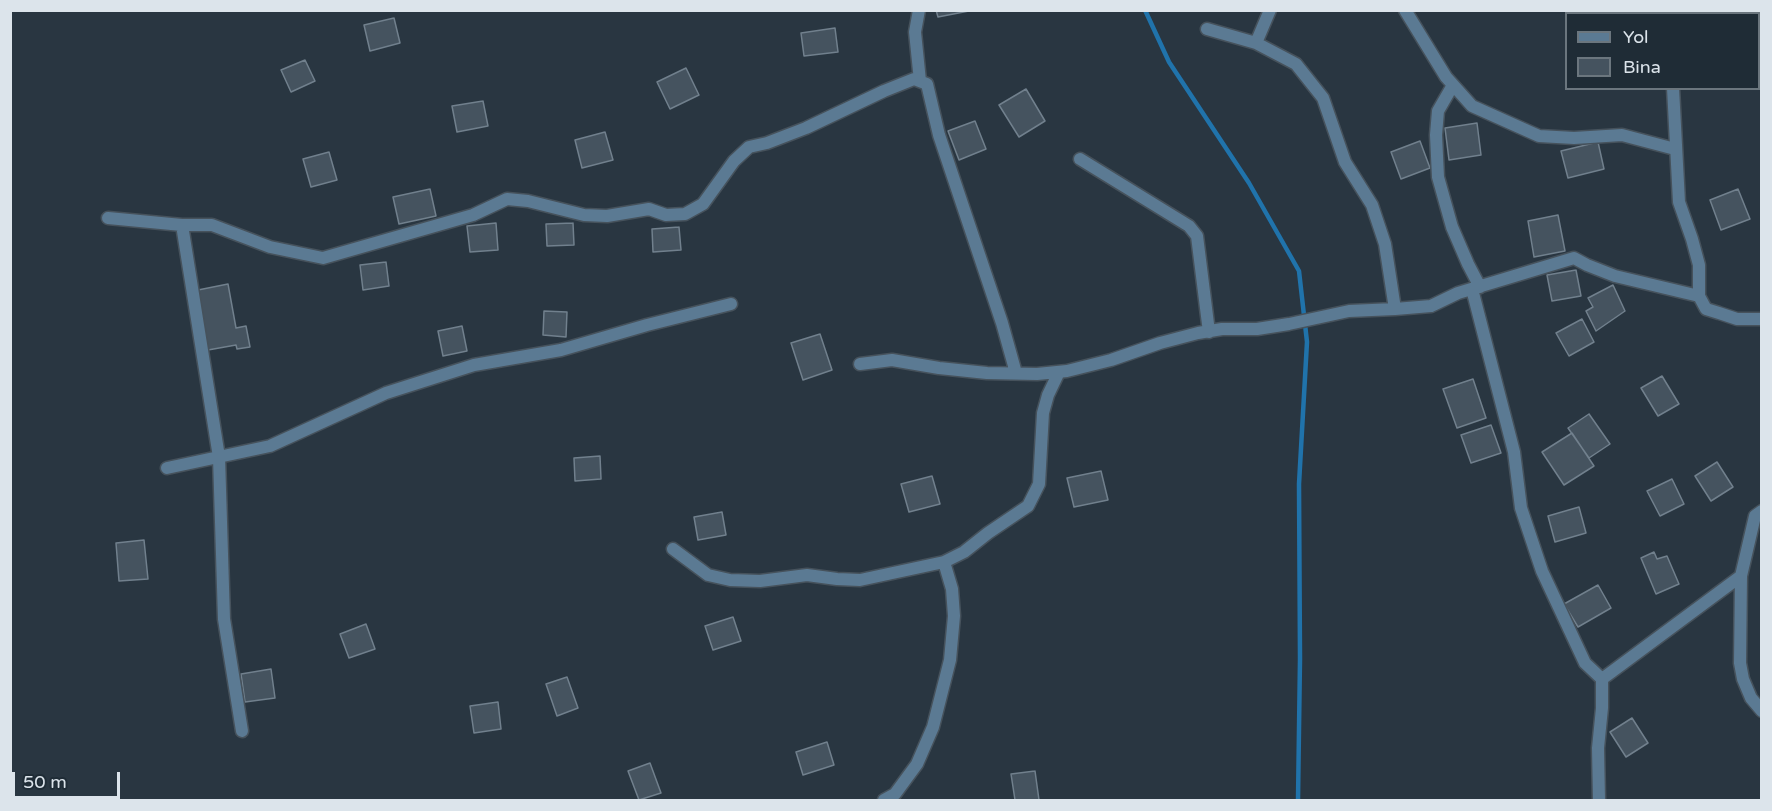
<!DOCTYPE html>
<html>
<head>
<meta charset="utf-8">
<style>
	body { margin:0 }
	#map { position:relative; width:1772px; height:811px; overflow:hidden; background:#293641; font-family:"Varela Round",sans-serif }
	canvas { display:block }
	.frame { position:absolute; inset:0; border:12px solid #dce4eb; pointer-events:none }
	.legend { position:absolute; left:1565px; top:12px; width:195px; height:78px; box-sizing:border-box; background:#1f2c36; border:2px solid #6b767e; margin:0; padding:8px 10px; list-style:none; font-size:18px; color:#dce4eb }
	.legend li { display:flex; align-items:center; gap:12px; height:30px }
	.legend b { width:30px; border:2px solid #6b767e }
	.scale { position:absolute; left:12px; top:772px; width:108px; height:27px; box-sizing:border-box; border:3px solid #dce4eb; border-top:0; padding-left:8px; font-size:18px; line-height:21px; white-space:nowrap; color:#dce4eb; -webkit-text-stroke:4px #1f2c36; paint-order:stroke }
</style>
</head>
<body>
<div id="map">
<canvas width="1772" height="811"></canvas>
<div class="frame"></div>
<ul class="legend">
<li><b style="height:8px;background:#5b7a93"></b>Yol</li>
<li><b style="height:16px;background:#45535f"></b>Bina</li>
</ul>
<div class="scale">50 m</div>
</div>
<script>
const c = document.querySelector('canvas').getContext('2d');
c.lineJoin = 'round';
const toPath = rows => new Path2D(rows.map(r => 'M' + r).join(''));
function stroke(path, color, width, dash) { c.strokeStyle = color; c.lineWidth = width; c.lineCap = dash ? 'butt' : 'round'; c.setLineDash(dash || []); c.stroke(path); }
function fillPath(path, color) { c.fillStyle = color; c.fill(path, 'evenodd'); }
stroke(toPath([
	[1145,10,1169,62,1249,183,1299,271,1307,342,1299,484,1300,659,1298,800]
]), '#2073ab', 4.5);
const building = toPath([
	[936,10,974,10,938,17,936,10],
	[394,18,400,43,370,51,364,25,394,18],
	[835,28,838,52,804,56,801,33,835,28],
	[305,60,315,81,291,92,281,70,305,60],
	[686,68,699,95,670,109,657,82,686,68],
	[1026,89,1045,121,1019,137,999,105,1026,89],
	[483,101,488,126,457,132,452,106,483,101],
	[975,121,986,149,959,160,948,131,975,121],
	[1477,123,1481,155,1449,160,1445,128,1477,123],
	[605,132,613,160,582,168,575,140,605,132],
	[1420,141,1430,168,1401,179,1391,152,1420,141],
	[1598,142,1604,169,1568,178,1561,151,1598,142],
	[329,152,337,180,311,187,303,159,329,152],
	[430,189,436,216,399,224,393,197,430,189],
	[1738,189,1750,219,1721,230,1710,200,1738,189],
	[1558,215,1565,251,1534,257,1528,221,1558,215],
	[496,223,498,250,470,252,467,226,496,223],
	[573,223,574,245,547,246,546,224,573,223],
	[679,227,681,250,653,252,652,229,679,227],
	[386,262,389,286,363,290,360,265,386,262],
	[1576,270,1581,296,1552,301,1547,275,1576,270],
	[228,284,236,328,246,326,250,347,237,349,236,345,208,350,198,290,228,284],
	[1613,285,1625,311,1596,331,1586,311,1593,307,1588,298,1613,285],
	[544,311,567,312,566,337,543,335,544,311],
	[1582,319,1594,342,1569,356,1556,333,1582,319],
	[462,326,467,351,443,356,438,331,462,326],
	[820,334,832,370,803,380,791,343,820,334],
	[1662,376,1679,404,1658,416,1641,388,1662,376],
	[1473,379,1486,418,1457,428,1443,389,1473,379],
	[1589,414,1610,444,1589,458,1568,428,1589,414],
	[1491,425,1501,453,1471,463,1461,435,1491,425],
	[1572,433,1594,466,1564,485,1542,452,1572,433],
	[600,456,601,479,575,481,574,458,600,456],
	[1717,462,1733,487,1711,501,1695,476,1717,462],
	[1101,471,1108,500,1074,507,1067,478,1101,471],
	[932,476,940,504,909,512,901,484,932,476],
	[1672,479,1684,504,1660,516,1647,491,1672,479],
	[1579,507,1586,533,1555,542,1548,516,1579,507],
	[722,512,726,535,698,540,694,517,722,512],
	[144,540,148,579,119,581,116,543,144,540],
	[1654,552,1657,559,1667,556,1679,584,1656,594,1641,558,1654,552],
	[1598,585,1611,608,1578,627,1564,604,1598,585],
	[733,617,741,641,713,650,705,626,733,617],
	[366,624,375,649,349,658,340,634,366,624],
	[271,669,275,698,245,702,241,674,271,669],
	[567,677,578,708,557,716,546,684,567,677],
	[498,702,501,729,474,733,470,706,498,702],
	[1632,718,1648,743,1626,757,1610,732,1632,718],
	[827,742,834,765,803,775,796,752,827,742],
	[650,763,661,793,639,800,628,771,650,763],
	[1035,771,1039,800,1015,800,1011,774,1035,771]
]);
fillPath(building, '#45535f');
stroke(building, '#71808d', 1.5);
const street = toPath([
	[919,10,915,32,920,81],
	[1405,10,1446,77,1472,106,1539,136,1574,138,1622,135,1675,149],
	[1682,14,1685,10],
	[1207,29,1256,43,1296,64,1323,98,1345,162,1372,205,1385,244,1395,309],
	[1256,43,1270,10],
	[1453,85,1438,111,1436,135,1438,177,1452,227,1468,264,1480,287],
	[1673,88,1679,202,1692,239,1699,265,1699,296,1706,309,1719,313,1737,319,1762,319],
	[1080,159,1189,226,1197,236,1209,332],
	[108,218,182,225,212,225,270,247,323,258,473,215,507,199,528,201,584,215,607,216,649,209,666,215,685,214,703,204,734,161,749,147,767,143,806,128,884,91,914,79,927,84,939,135,1002,323,1016,373],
	[182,225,219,457,224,619,242,731],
	[1472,289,1514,452,1521,508,1542,571,1585,663,1602,679,1602,708,1598,748,1599,800],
	[860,364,892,360,939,368,987,373,1037,374,1067,371,1111,360,1160,343,1198,333,1222,329,1257,329,1289,324,1349,311,1395,309,1431,306,1458,293,1574,258,1587,265,1615,276,1699,296],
	[167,468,270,446,386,393,474,365,561,350,647,325,731,304],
	[1762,511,1755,516,1741,576,1740,663,1743,679,1751,698,1762,711],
	[673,549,708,575,730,580,760,581,807,575,837,579,860,580,944,562,964,552,988,533,1028,506,1039,484,1043,413,1048,395,1059,372],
	[1602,679,1741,576],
	[884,800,895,794,917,764,933,727,950,660,954,616,952,589,944,562]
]);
stroke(street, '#46525c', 15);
stroke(street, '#5b7a93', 12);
</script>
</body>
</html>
